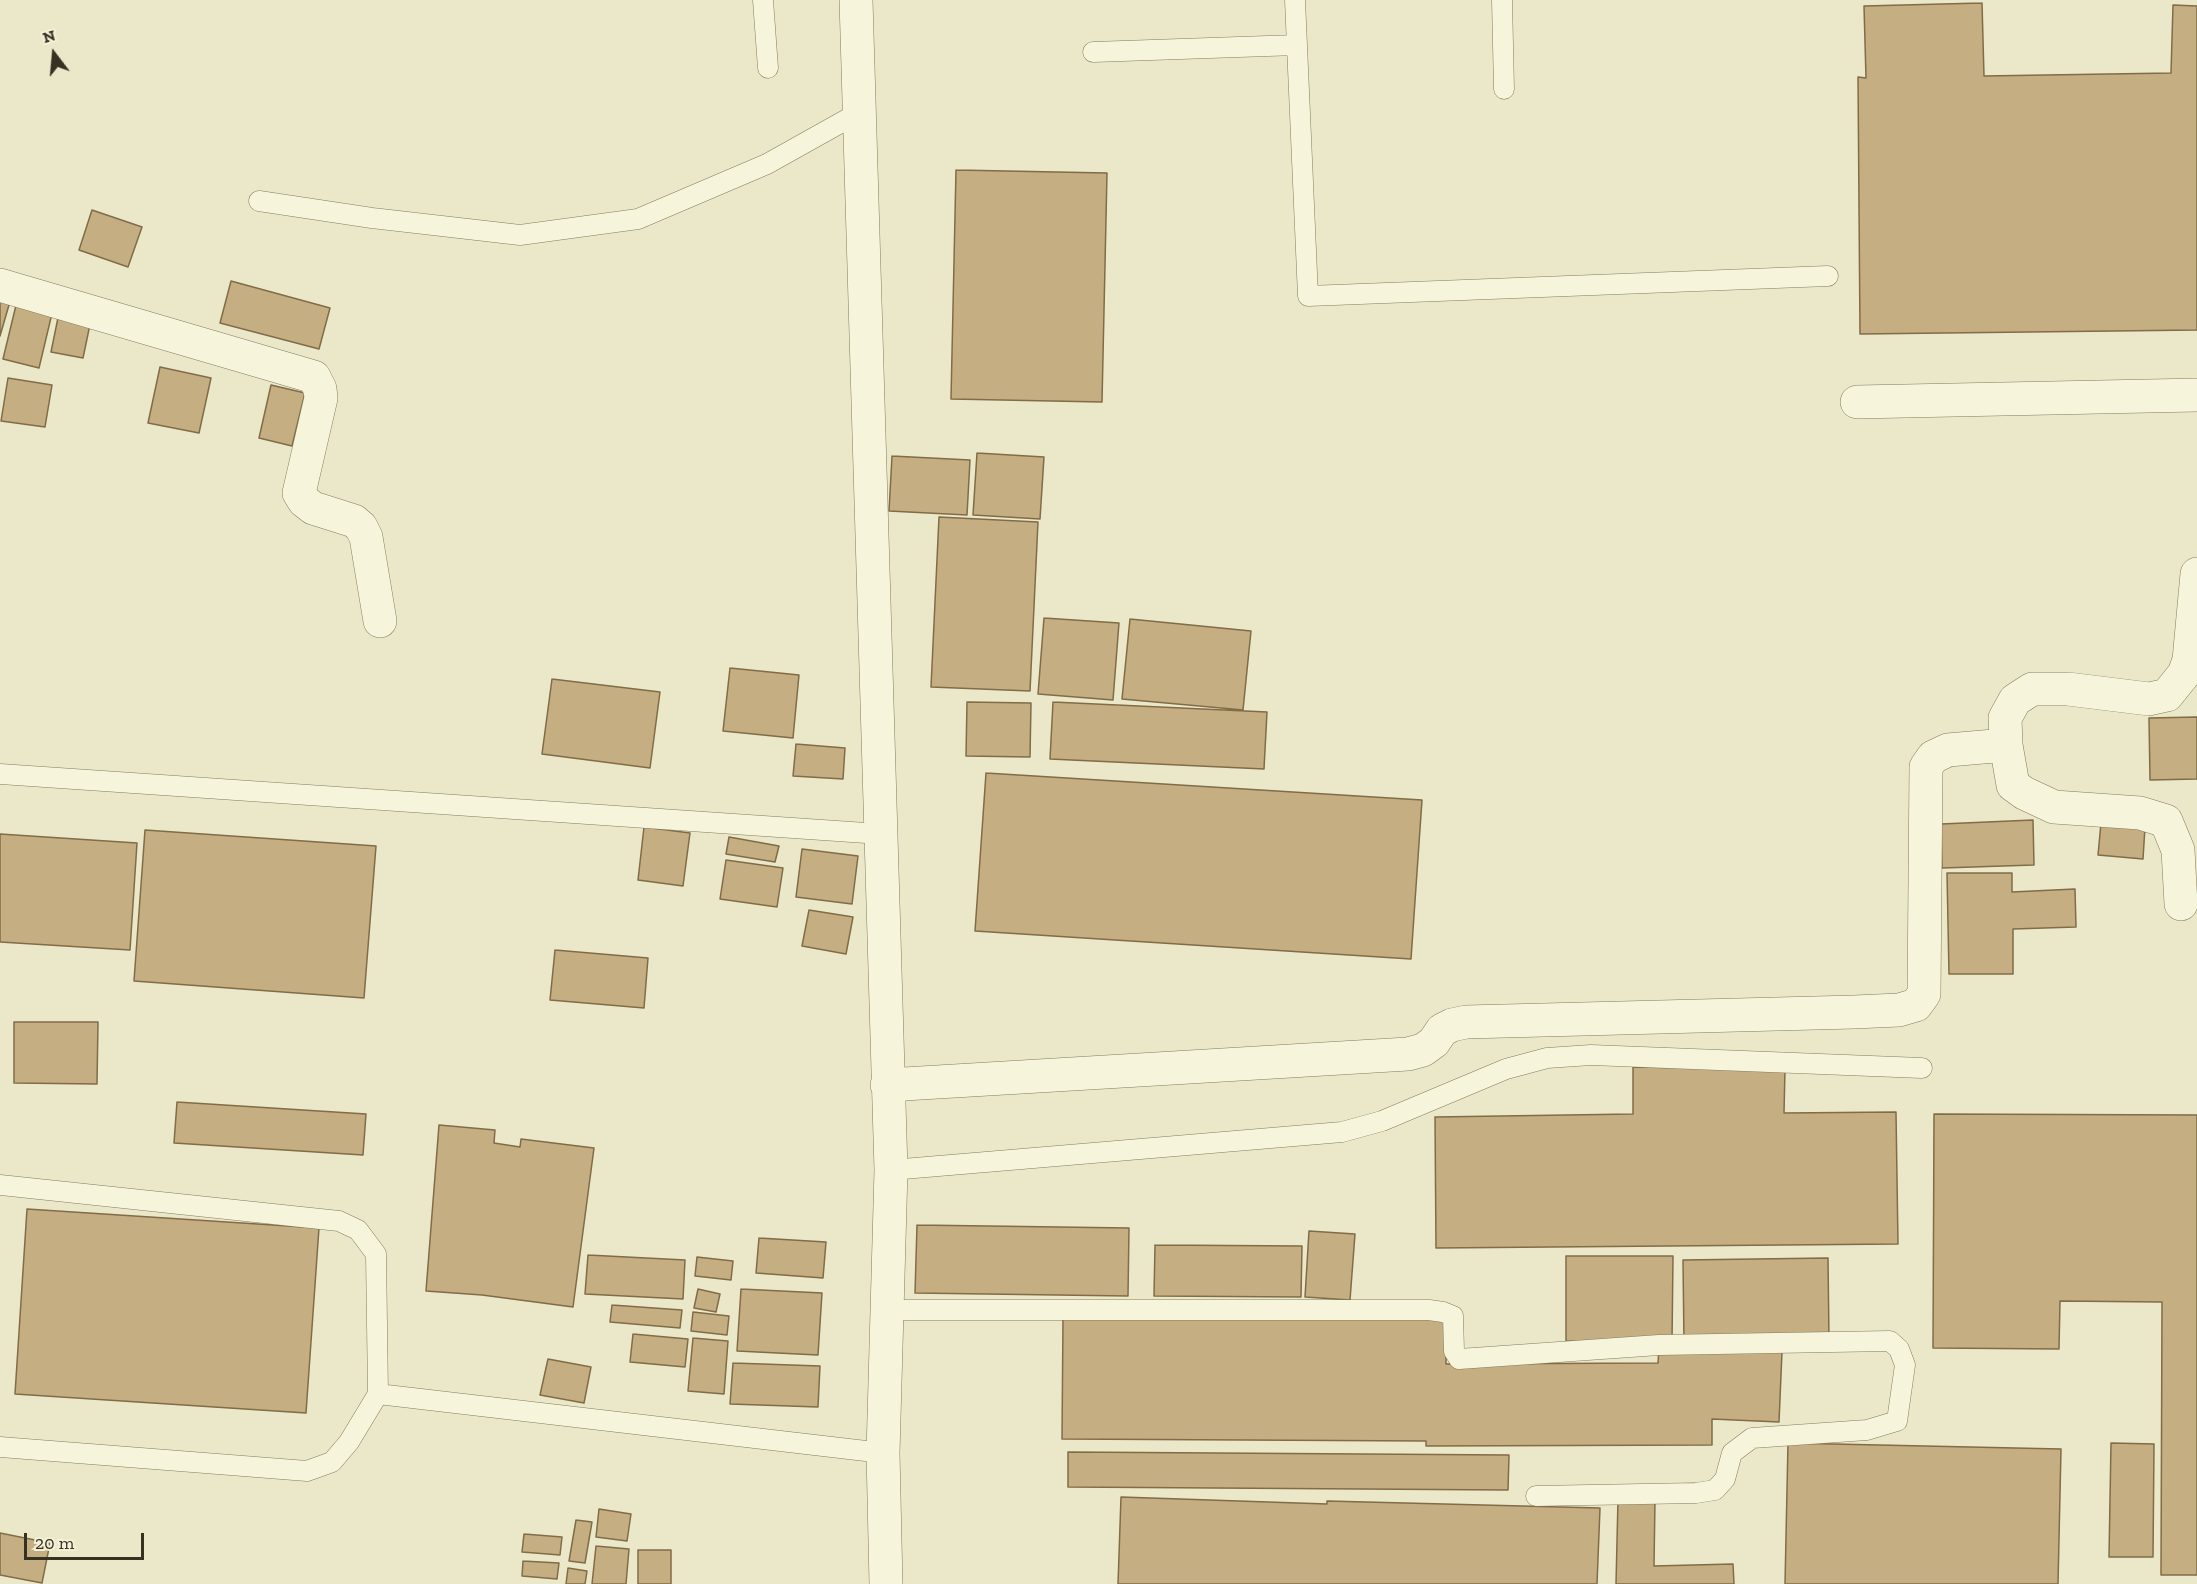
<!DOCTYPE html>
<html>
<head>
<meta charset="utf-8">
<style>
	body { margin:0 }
	#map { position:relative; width:2197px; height:1584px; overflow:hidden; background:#eae8c9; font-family:"Zilla Slab",serif }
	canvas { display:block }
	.north { position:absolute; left:24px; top:24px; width:60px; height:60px; -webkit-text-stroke:4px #f2f1d8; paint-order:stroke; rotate:344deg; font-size:16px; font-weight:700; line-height:24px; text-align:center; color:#373121 }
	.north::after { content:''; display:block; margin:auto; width:21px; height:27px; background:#373121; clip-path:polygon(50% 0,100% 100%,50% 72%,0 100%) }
	.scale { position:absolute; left:24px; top:1533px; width:120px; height:27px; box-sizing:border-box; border:3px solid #373121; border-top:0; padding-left:8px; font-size:18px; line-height:21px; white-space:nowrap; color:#373121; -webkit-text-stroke:4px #f2f1d8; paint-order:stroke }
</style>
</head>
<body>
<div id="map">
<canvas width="2197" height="1584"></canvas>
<div class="north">N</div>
<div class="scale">20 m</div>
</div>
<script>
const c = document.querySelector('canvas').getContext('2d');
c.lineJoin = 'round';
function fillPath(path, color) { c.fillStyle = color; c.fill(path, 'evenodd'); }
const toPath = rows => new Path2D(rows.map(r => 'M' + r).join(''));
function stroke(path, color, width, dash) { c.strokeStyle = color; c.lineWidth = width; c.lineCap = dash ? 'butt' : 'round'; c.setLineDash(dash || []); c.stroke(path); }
const building = toPath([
	[1982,3,1984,76,2171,73,2173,5,2197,6,2197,330,1860,334,1858,77,1866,78,1864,6,1982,3],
	[956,170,1107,173,1102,402,951,399,956,170],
	[92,210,142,227,128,267,79,250,92,210],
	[231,281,330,308,319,349,220,323,231,281],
	[0,294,11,298,0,336,0,294],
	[18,297,54,305,39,368,3,359,18,297],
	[60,308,92,315,83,358,51,352,60,308],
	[160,367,211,378,199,433,148,423,160,367],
	[8,378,52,385,45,427,1,421,8,378],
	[271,385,305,393,292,446,259,438,271,385],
	[977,453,1044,457,1040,519,973,515,977,453],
	[892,456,970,460,967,515,889,511,892,456],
	[939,517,1038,522,1030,691,931,687,939,517],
	[1044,618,1119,623,1113,700,1038,694,1044,618],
	[1130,619,1251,631,1243,710,1122,699,1130,619],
	[730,668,799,675,793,738,723,731,730,668],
	[552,679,660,692,650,768,542,754,552,679],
	[967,702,1031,703,1030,757,966,756,967,702],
	[1053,702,1267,712,1264,769,1050,759,1053,702],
	[2197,717,2197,779,2150,780,2149,718,2197,717],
	[796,744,845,748,843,779,793,776,796,744],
	[986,773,1422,800,1411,959,975,931,986,773],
	[2033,820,2034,865,1942,868,1941,824,2033,820],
	[2101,823,2145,827,2143,859,2098,855,2101,823],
	[644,827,690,833,683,886,638,880,644,827],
	[145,830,376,846,364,998,134,981,145,830],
	[0,834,137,843,130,950,0,942,0,834],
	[729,837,779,846,775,862,726,854,729,837],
	[802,849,858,856,852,904,796,897,802,849],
	[726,860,783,868,777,907,720,899,726,860],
	[1947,873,2012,873,2012,892,2075,889,2076,927,2013,929,2013,974,1949,974,1947,873],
	[809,910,853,917,846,954,802,946,809,910],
	[555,950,648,958,644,1008,550,1000,555,950],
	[14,1022,98,1022,97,1084,14,1083,14,1022],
	[1633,1067,1785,1069,1784,1113,1896,1112,1898,1244,1436,1248,1435,1117,1633,1114,1633,1067],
	[177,1102,366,1114,363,1155,174,1143,177,1102],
	[1934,1114,2197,1115,2197,1575,2161,1575,2162,1302,2060,1301,2059,1349,1933,1348,1934,1114],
	[439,1125,495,1130,494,1143,520,1147,521,1139,594,1148,573,1307,482,1295,426,1291,439,1125],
	[27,1209,319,1228,306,1413,15,1394,27,1209],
	[917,1225,1129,1228,1128,1296,915,1293,917,1225],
	[1309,1231,1355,1234,1350,1300,1305,1297,1309,1231],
	[759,1238,826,1242,823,1278,756,1273,759,1238],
	[1155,1245,1302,1246,1301,1297,1154,1296,1155,1245],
	[588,1255,685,1260,683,1299,585,1294,588,1255],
	[1566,1256,1673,1256,1672,1342,1566,1341,1566,1256],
	[697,1257,733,1261,731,1280,695,1276,697,1257],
	[1828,1258,1829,1340,1684,1343,1683,1260,1828,1258],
	[698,1289,720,1294,716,1312,694,1308,698,1289],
	[741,1289,822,1293,818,1355,737,1351,741,1289],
	[612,1305,682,1310,680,1328,610,1322,612,1305],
	[693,1312,729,1316,727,1335,691,1331,693,1312],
	[1063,1318,1446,1319,1446,1364,1658,1363,1659,1348,1782,1352,1779,1422,1712,1419,1712,1445,1426,1446,1426,1441,1062,1439,1063,1318],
	[633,1334,688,1339,685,1367,630,1362,633,1334],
	[693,1338,728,1341,724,1394,688,1391,693,1338],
	[548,1359,591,1367,584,1403,540,1395,548,1359],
	[733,1363,820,1366,818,1407,730,1404,733,1363],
	[1788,1443,2061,1449,2058,1584,1785,1584,1788,1443],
	[2111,1443,2154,1444,2153,1557,2109,1557,2111,1443],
	[1068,1452,1509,1455,1508,1490,1068,1487,1068,1452],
	[1121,1497,1327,1504,1327,1501,1600,1508,1597,1584,1118,1584,1121,1497],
	[1618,1499,1655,1499,1654,1566,1733,1564,1734,1584,1616,1584,1618,1499],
	[599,1509,631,1514,627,1541,596,1537,599,1509],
	[576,1520,592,1522,585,1563,569,1561,576,1520],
	[0,1533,50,1543,42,1583,0,1575,0,1533],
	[524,1534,562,1537,560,1555,522,1552,524,1534],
	[596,1546,629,1549,626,1584,592,1584,596,1546],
	[638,1550,671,1550,671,1584,638,1584,638,1550],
	[523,1561,559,1563,557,1579,522,1576,523,1561],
	[568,1568,587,1571,585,1584,566,1584,568,1568]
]);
fillPath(building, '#c4ae82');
stroke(building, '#816c47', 1.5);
const lane = toPath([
	[763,0,768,68],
	[1295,0,1308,296,1828,276],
	[1502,0,1504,89],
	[1093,52,1297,45],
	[259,201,372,218,520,235,638,219,767,164,860,112],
	[0,774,881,834],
	[891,1170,1342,1132,1382,1121,1506,1069,1547,1058,1591,1055,1922,1068],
	[0,1185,339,1221,358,1230,376,1254,378,1394,349,1442,332,1462,307,1471,0,1447],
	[888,1310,1429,1310,1443,1312,1453,1316,1454,1351,1459,1359,1659,1345,1890,1341,1899,1349,1905,1365,1897,1421,1867,1430,1752,1438,1732,1453,1725,1479,1715,1490,1696,1493,1536,1496],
	[378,1394,883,1453]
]);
const street = toPath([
	[856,0,891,1170,883,1453,886,1584],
	[0,285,314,377,320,389,321,398,299,493,304,501,313,508,354,521,361,527,366,537,380,621],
	[1857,402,2197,395],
	[2181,904,2178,850,2166,821,2140,813,2054,807,2024,793,2013,785,2006,745,2005,718,2015,700,2032,689,2068,689,2149,699,2167,695,2184,674,2189,660,2197,574],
	[887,1085,1408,1054,1423,1050,1434,1042,1442,1030,1452,1025,1466,1022,1854,1012,1899,1010,1916,1005,1924,994,1926,767,1933,757,1948,750,2006,745]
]);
stroke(lane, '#857c5f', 21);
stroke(street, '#857c5f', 34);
stroke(lane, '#f6f4db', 20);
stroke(street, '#f6f4db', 33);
</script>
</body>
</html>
